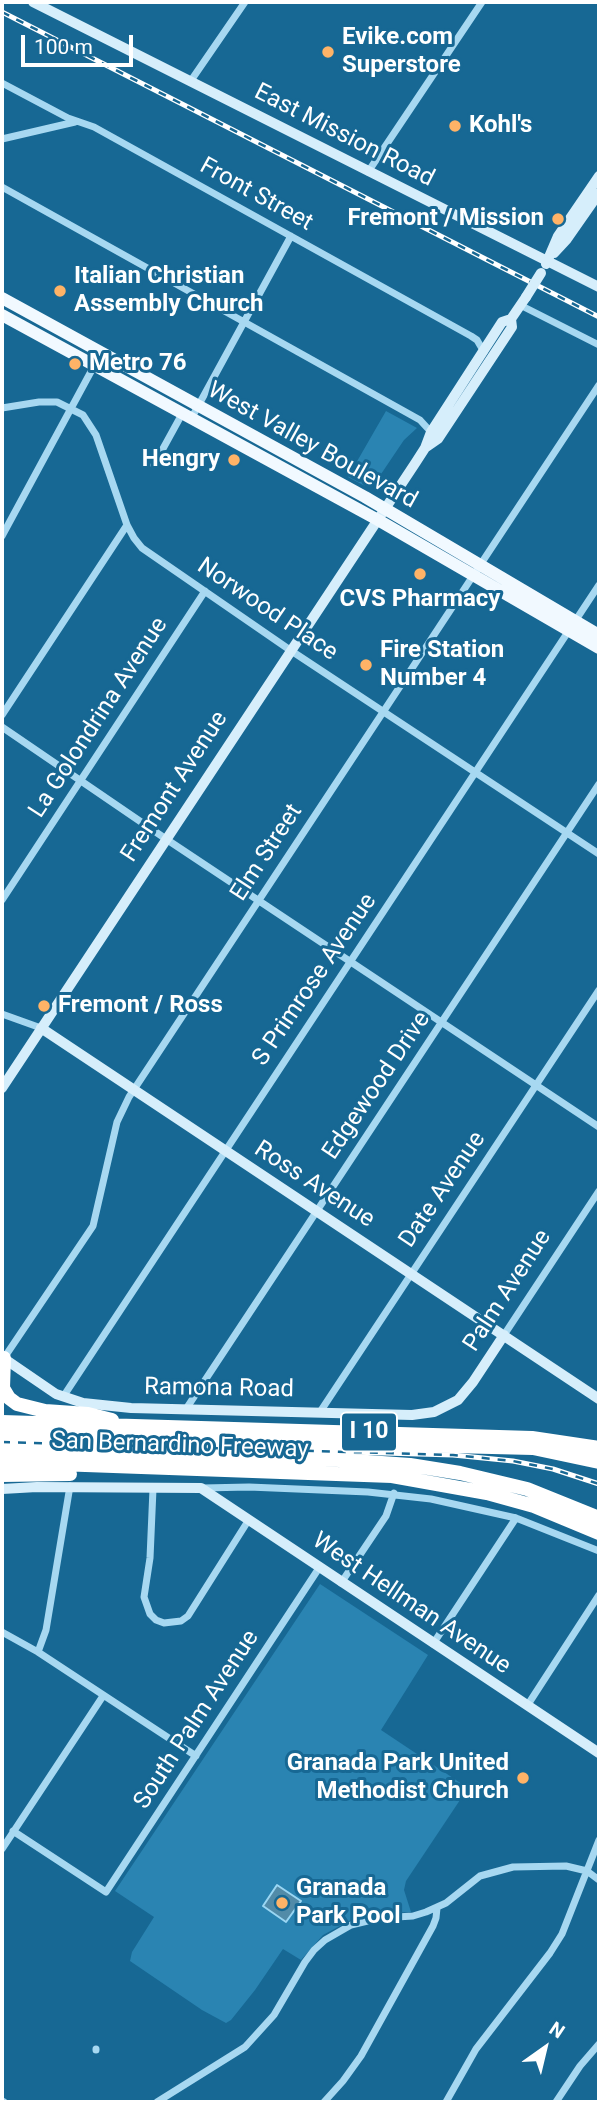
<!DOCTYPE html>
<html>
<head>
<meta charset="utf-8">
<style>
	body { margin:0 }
	#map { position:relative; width:601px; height:2104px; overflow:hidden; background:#176894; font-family:Roboto,sans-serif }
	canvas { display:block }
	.frame { position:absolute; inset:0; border:4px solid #fff; pointer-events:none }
	.north { position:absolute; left:510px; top:2013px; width:70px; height:70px; -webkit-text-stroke:5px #176894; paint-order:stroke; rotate:34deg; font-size:19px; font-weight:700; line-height:28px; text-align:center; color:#fff }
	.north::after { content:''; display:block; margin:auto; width:24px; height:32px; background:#fff; clip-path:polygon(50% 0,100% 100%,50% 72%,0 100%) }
	.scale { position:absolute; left:21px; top:35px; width:112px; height:32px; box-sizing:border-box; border:4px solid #fff; border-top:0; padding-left:9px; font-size:21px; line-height:24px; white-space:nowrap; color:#fff; -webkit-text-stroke:5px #176894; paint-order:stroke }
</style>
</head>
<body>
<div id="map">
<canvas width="601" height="2104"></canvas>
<div class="frame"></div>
<div class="north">N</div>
<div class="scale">100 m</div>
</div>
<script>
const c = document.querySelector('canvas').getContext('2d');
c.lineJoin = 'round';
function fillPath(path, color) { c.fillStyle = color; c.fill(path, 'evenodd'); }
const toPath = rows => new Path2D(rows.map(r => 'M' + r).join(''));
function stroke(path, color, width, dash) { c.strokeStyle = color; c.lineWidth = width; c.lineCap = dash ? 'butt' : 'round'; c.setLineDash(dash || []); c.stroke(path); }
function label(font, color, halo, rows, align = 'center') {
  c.font = font + ' Roboto,sans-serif'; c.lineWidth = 6; c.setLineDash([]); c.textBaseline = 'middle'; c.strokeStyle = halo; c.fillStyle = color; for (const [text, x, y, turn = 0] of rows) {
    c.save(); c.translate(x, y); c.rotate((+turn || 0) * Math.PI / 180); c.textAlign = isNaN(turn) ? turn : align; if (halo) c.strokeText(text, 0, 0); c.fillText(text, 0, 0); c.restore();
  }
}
fillPath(toPath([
	[386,411,417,428,404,440,375,483,365,486,348,477],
	[320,1584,428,1655,381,1730,468,1788,406,1881,404,1890,411,1912,381,1913,351,1920,323,1935,301,1960,283,1949,255,1990,231,2020,226,2023,202,2010,130,1961,132,1952,154,1917,115,1891]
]), '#2a84b2');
const water = toPath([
	[277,1885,301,1901,286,1922,263,1906,277,1885]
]);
fillPath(water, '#528ba8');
stroke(water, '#9ad6f3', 2);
stroke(toPath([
	[190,82,245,2],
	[2,83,68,118,94,127,471,336,477,340,484,352],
	[2,139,75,122],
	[368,172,482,2],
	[2,187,420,420,431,432],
	[520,305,599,345],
	[2,408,39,402,57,402,83,415,96,435,127,525,134,538,142,548,290,650,599,854],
	[191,419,291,236],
	[154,465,182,414],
	[2,536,101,353],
	[2,715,127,525],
	[2,727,166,839,599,1127],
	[2,900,205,591],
	[2,1014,41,1028],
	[504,1335,599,1191],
	[4,1358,93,1226,117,1122,129,1097,599,385],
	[63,1397,599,585],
	[186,1409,599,784],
	[320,1412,599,990],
	[203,1488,249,1487,368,1492,431,1499,516,1518,599,1551],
	[153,1489,150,1558,144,1597,150,1614,156,1620,164,1623,181,1621,188,1616,248,1521],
	[341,1583,386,1516,394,1493],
	[2,1632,38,1652,196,1756],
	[433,1644,516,1518],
	[38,1652,46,1630,70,1486],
	[527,1706,599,1595],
	[13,1831,106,1892,319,1568],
	[2,1849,103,1696],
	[96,2050,96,2049],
	[2,2101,4,2102],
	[157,2102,245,2047,274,2015,305,1962,314,1950,325,1940,351,1925,380,1918,413,1916,426,1912,446,1903,480,1876,513,1867,566,1866,587,1871,599,1880],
	[324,2102,343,2081,361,2056,433,1926,436,1918,437,1908],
	[446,2102,476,2049,550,1953,562,1934,599,1840],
	[556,2102,580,2066,599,2044]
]), '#a7d8f1', 7);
stroke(toPath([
	[33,2,599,287],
	[554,253,567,239,599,193],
	[546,264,558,236,599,176],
	[425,448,438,439,512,327,511,319,526,297],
	[41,1028,599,1399],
	[2,1088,416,462,425,448,431,432,502,322,511,319],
	[2,1357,56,1394,83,1403,131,1408,412,1415,434,1412,458,1400,473,1382,504,1335],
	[2,1489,37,1487,201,1488,599,1753]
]), '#d6eefb', 10);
stroke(toPath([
	[2,298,365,497,599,635],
	[2,315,378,520,599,648]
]), '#f1f9ff', 12);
stroke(toPath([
	[4,1358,3,1388,9,1398,17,1404,45,1411,88,1414,112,1420],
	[2,1422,532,1438,599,1448],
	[2,1435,533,1448,599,1462],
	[2,1449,339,1460,410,1465,460,1473,527,1489,599,1518],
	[2,1462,392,1476,487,1493,534,1506,599,1533],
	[2,1475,70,1474]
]), '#fff', 14);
const rail = toPath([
	[2,12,599,317],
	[2,1442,453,1455,513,1461,553,1469,599,1484]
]);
stroke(rail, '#fff', 5);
stroke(rail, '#176894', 2.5, [8]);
stroke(toPath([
	[526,297,541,273]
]), '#d6eefb', 10);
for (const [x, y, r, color] of [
	[328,52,7,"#ffb367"],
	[455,126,7,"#ffb367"],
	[558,219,7,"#ffb367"],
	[60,291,7,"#ffb367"],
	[75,364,7,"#ffb367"],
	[234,460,7,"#ffb367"],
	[420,574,7,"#ffb367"],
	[366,665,7,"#ffb367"],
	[44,1006,7,"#ffb367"],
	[523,1778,7,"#ffb367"],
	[282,1903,7,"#ffb367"]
]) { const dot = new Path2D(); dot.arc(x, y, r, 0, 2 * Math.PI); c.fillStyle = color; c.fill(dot); stroke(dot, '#176894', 2.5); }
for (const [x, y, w] of [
	[369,1432,56]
]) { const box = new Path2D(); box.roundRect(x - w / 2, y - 19.5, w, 39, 5); c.fillStyle = '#176894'; c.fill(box); stroke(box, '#fff', 2); }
label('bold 23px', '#fff', null, [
	["I 10",369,1432]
]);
label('bold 24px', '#fff', '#176894', [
	["Evike.com",342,38],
	["Superstore",342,66],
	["Kohl's",469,126],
	["Fremont / Mission",544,219,"right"],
	["Italian Christian",74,277],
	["Assembly Church",74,305],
	["Metro 76",89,364],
	["Hengry",220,460,"right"],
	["CVS Pharmacy",420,600,"center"],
	["Fire Station",380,651],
	["Number 4",380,679],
	["Fremont / Ross",58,1006],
	["Granada Park United",509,1764,"right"],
	["Methodist Church",509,1792,"right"],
	["Granada",296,1889],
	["Park Pool",296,1917]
], 'left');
label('24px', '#fff', '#176894', [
	["East Mission Road",344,136,27],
	["Front Street",256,195,29],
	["West Valley Boulevard",312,446,29],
	["Norwood Place",267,610,34],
	["La Golondrina Avenue",99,718,-57],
	["Fremont Avenue",175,787,-57],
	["Elm Street",267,853,-57],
	["S Primrose Avenue",315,980,-56],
	["Edgewood Drive",377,1086,-56],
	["Ross Avenue",314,1185,33],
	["Date Avenue",443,1190,-56],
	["Palm Avenue",508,1291,-57],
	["Ramona Road",219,1389,1],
	["San Bernardino Freeway",180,1446,2],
	["West Hellman Avenue",411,1604,34],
	["South Palm Avenue",197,1720,-57]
]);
</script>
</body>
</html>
